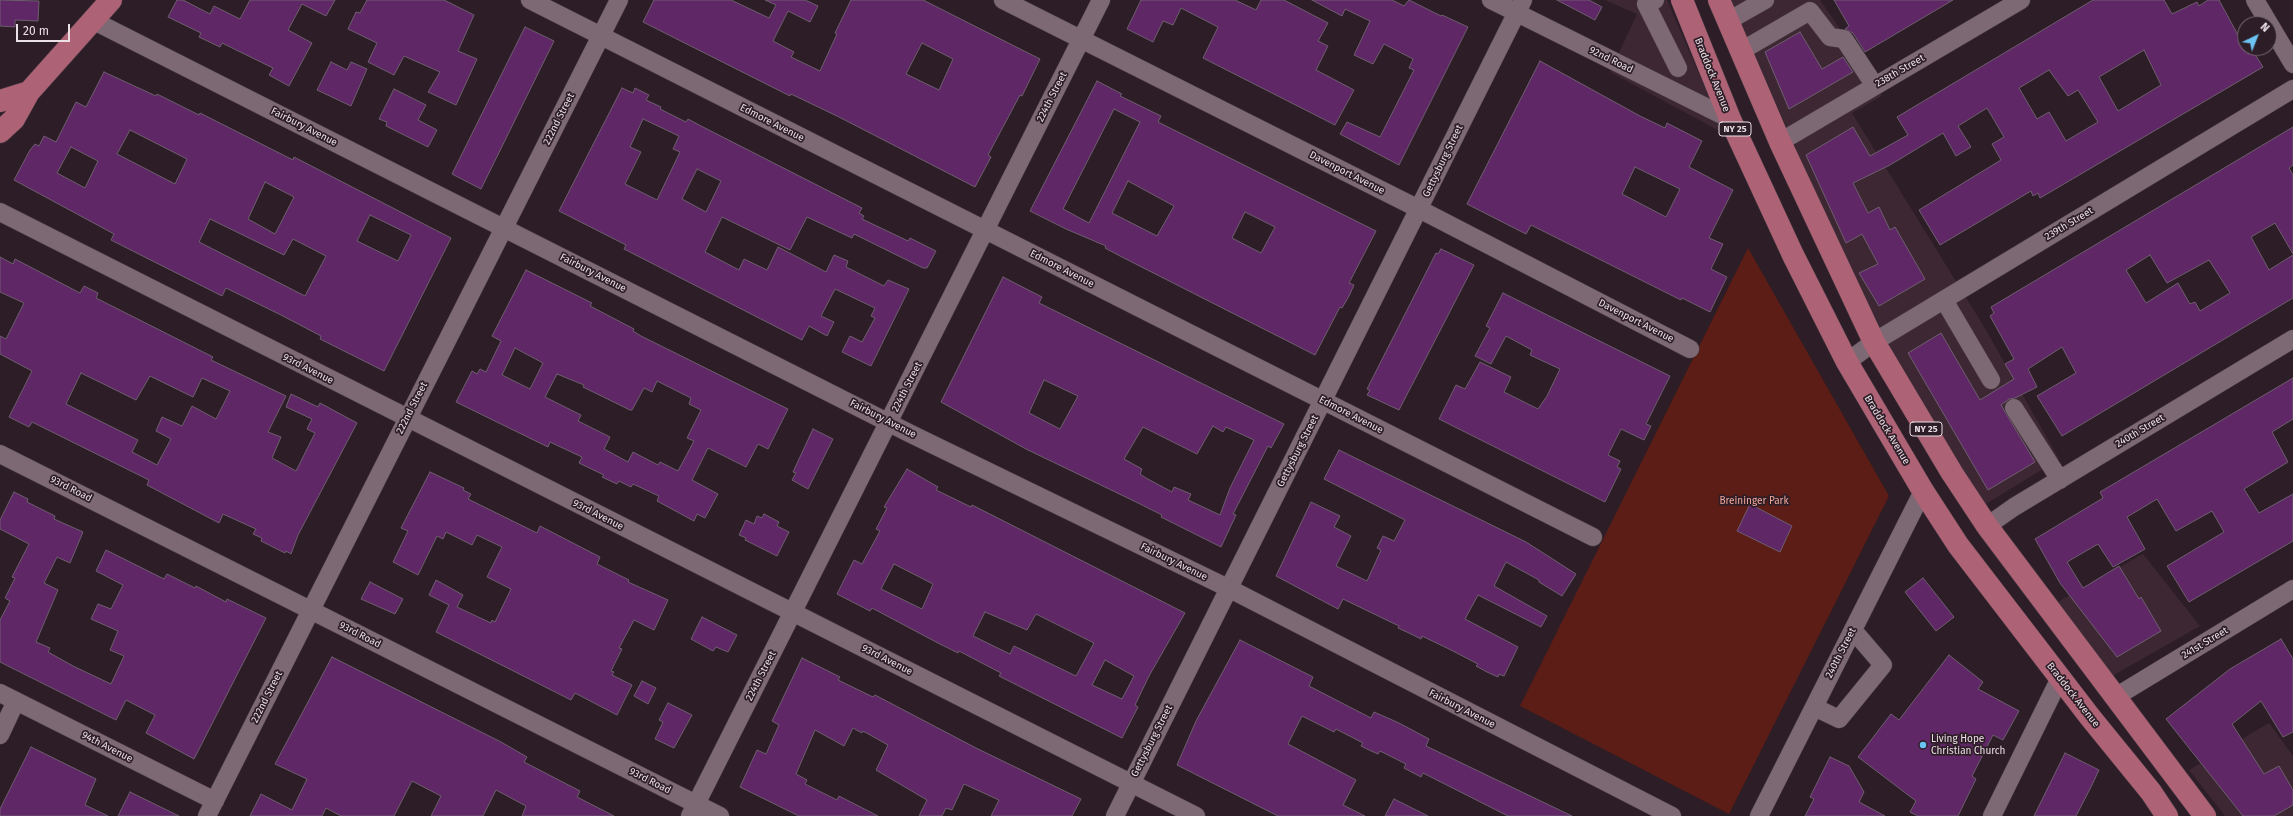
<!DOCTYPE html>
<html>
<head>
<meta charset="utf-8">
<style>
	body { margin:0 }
	#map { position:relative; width:2293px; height:816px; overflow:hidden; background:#2d1d26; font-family:"Fira Sans",sans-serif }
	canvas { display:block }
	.north { position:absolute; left:2237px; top:16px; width:40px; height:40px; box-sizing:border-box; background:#2d1d26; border:1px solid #796b73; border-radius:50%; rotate:43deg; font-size:11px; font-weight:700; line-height:16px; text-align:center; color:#ebe0e6 }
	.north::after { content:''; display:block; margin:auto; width:14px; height:18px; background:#6bc3f2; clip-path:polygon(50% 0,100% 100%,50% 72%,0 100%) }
	.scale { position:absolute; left:16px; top:24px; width:54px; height:18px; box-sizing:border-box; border:2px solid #ebe0e6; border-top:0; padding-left:5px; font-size:12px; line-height:14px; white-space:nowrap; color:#ebe0e6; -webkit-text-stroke:3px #2d1d26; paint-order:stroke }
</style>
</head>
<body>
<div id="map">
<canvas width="2293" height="816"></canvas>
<div class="north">N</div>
<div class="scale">20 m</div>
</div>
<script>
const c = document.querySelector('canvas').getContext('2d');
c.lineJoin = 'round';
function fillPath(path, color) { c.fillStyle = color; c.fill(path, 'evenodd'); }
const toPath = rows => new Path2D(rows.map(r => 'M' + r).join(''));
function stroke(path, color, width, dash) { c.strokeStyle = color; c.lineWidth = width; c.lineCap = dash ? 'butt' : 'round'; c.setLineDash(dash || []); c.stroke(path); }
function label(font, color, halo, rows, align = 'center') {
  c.font = font + ' "Fira Sans",sans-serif'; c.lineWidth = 3.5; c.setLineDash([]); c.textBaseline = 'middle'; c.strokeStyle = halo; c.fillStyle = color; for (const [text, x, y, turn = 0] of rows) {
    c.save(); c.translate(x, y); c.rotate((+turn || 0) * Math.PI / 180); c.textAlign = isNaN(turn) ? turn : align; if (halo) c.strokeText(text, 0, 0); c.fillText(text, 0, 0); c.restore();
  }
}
fillPath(toPath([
	[1605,0,1667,0,1725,134,1610,72,1637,14],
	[1731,0,1820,0,1867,68,1882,96,1852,113,1986,330,2059,459,1981,507,1903,372,1831,229],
	[2143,554,2200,626,2112,676,2054,604],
	[2269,723,2293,756,2293,816,2225,816,2189,770]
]), '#3d2733');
fillPath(toPath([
	[1748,248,1889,496,1729,814,1520,706]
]), '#5b1d15');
const building = toPath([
	[0,0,39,1,38,21,15,20,15,27,0,26,0,0],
	[177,0,183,0,210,14,214,6,240,19,250,0,335,0,326,16,302,4,288,30,312,43,289,86,269,75,273,68,222,43,220,47,199,37,201,33,168,17,177,0],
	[367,0,444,0,474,15,458,51,477,59,456,105,428,92,440,72,404,56,394,75,368,62,377,43,348,29,356,12,360,13,367,0],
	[654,0,731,0,769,18,776,5,765,0,805,0,818,6,810,22,788,11,773,41,794,52,791,57,820,71,837,34,835,33,851,0,923,0,1040,59,1022,96,1020,95,988,155,991,157,975,187,839,117,791,94,790,96,643,22,654,0],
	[922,43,953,59,939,90,906,74,922,43],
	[1141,0,1235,0,1256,10,1261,0,1284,0,1328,23,1318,41,1328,46,1316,70,1354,90,1335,125,1203,58,1218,27,1181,8,1173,25,1163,21,1153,42,1127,29,1141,0],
	[1312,0,1392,0,1404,6,1409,0,1441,16,1442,15,1468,27,1399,165,1340,134,1347,122,1380,137,1414,70,1409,68,1413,59,1384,44,1373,64,1354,55,1370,21,1345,9,1342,16,1312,0],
	[1557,0,1589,0,1602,7,1595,20,1557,0],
	[1834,0,1953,0,1865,52,1853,33,1845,29,1849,26,1834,0],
	[2093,0,2164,0,2172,14,2197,2,2199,6,2208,0,2219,0,2245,48,2251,48,2263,67,2040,198,2038,193,2033,196,2031,191,1940,245,1919,210,2001,160,1992,144,2004,137,1987,108,1958,126,1971,147,1956,156,1943,133,1890,165,1853,183,1868,213,1879,207,1890,230,1895,227,1925,279,1879,306,1859,273,1878,264,1862,234,1846,243,1806,155,1853,127,1870,156,1908,135,1897,117,2093,0],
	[2144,50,2161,85,2118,111,2099,77,2144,50],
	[2049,70,2068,96,2078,90,2098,122,2066,141,2049,112,2037,119,2019,88,2049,70],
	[525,27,554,41,481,189,452,174,525,27],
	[1800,32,1822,69,1843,57,1853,72,1789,109,1765,52,1800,32],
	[1540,61,1640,116,1665,128,1667,123,1702,141,1689,167,1733,190,1709,238,1723,244,1711,269,1727,277,1710,312,1682,298,1681,300,1531,225,1526,234,1467,204,1540,61],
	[1635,167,1680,189,1666,217,1622,194,1635,167],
	[331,62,347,70,351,62,367,69,351,106,317,90,331,62],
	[104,72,156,96,157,94,199,115,200,113,293,160,294,157,451,238,384,371,320,339,321,336,283,316,226,288,222,296,111,240,114,234,14,180,30,150,35,144,39,146,44,136,56,142,76,102,86,107,104,72],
	[130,130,187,159,175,184,117,154,130,130],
	[71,147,98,161,85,188,57,173,71,147],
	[265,182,294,197,275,234,248,219,265,182],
	[370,215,411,235,398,261,357,241,370,215],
	[210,219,284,255,293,239,326,256,305,296,199,242,210,219],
	[1097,81,1122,94,1120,96,1161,116,1158,122,1376,231,1349,283,1354,285,1349,296,1342,308,1340,307,1315,355,1120,256,1105,248,1106,246,1066,229,1030,211,1097,81],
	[1114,109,1140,122,1089,223,1063,209,1114,109],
	[1128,181,1174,206,1157,236,1112,213,1128,181],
	[1245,212,1275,227,1261,253,1232,238,1245,212],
	[622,88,633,93,635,88,649,95,646,100,661,107,660,109,686,122,688,119,701,126,862,208,859,213,864,216,862,219,908,241,910,238,936,251,927,268,923,268,854,234,852,238,807,217,790,250,722,217,705,252,739,270,744,259,767,270,778,247,826,272,834,255,848,261,846,267,884,286,888,280,909,289,871,366,842,352,850,336,862,342,875,318,871,316,875,308,835,289,821,316,834,322,827,336,809,326,802,340,624,249,626,245,559,211,622,88],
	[643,119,679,136,673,149,680,152,657,200,625,184,641,152,630,147,643,119],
	[697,169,721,181,706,212,682,199,697,169],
	[394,89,426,105,418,120,437,130,428,147,386,126,387,122,379,119,394,89],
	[2293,127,2293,165,2289,168,2293,175,2293,254,2275,223,2251,237,2269,270,2293,255,2293,298,2062,436,2037,396,2076,373,2062,347,2028,369,2037,387,2015,398,2009,399,2001,405,2035,462,1988,490,1908,353,1941,333,1980,400,2014,379,2005,364,2014,359,1990,316,1994,313,1991,307,2293,127],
	[2150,255,2167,283,2209,260,2230,293,2200,311,2195,302,2190,304,2178,283,2146,303,2126,270,2150,255],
	[1441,249,1474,265,1399,410,1367,395,1370,390,1367,389,1436,253,1438,254,1441,249],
	[0,257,13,264,15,259,80,293,84,286,98,293,96,298,213,357,211,360,286,396,268,432,281,437,272,458,296,471,315,433,307,429,312,419,286,407,291,394,318,407,320,403,357,423,298,535,291,554,286,551,285,553,261,541,262,538,253,534,256,529,223,514,219,523,147,485,149,480,32,422,29,427,9,417,32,371,0,354,0,336,6,339,24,303,0,292,0,257],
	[81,373,136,400,150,376,193,397,202,378,230,391,216,419,192,406,182,426,162,417,156,431,171,439,157,465,132,452,138,440,66,404,81,373],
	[526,270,592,303,590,306,634,329,633,331,641,336,788,409,768,449,758,444,746,467,708,448,692,480,718,494,705,518,697,514,694,521,657,501,659,496,633,484,631,487,619,481,617,484,602,477,604,475,579,463,582,457,550,442,548,447,456,402,472,371,477,374,480,369,486,372,501,341,492,336,526,270],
	[515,348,543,363,530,389,502,375,515,348],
	[557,374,584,385,583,387,630,410,632,410,644,388,652,392,657,381,691,398,689,404,701,410,687,438,694,441,678,471,660,462,658,465,633,452,628,462,604,449,610,437,578,421,581,415,545,397,557,374],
	[1003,277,1042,297,1039,303,1284,424,1271,448,1268,446,1233,514,1236,515,1221,547,1161,517,1162,515,1134,501,1026,449,941,402,1003,277],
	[1044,380,1078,396,1060,429,1029,413,1044,380],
	[1213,426,1223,432,1226,427,1254,440,1230,488,1220,515,1188,500,1191,494,1174,487,1172,492,1146,478,1140,474,1142,469,1124,459,1143,427,1197,454,1213,426],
	[1503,293,1670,376,1646,424,1651,426,1644,440,1621,429,1608,455,1620,461,1617,467,1621,469,1605,502,1439,419,1456,385,1465,389,1480,362,1511,377,1504,392,1538,409,1547,396,1560,369,1530,355,1532,350,1506,336,1491,364,1475,356,1490,328,1486,326,1503,293],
	[2293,378,2293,419,2272,432,2288,462,2244,489,2259,513,2293,494,2293,541,2189,602,2167,566,2224,532,2212,511,2176,531,2157,499,2127,517,2145,549,2113,567,2098,544,2067,562,2083,588,2119,566,2139,599,2141,597,2161,631,2117,657,2060,583,2035,539,2103,498,2100,492,2293,378],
	[813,429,833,439,808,489,792,480,796,473,793,472,813,429],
	[1339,450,1526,542,1576,574,1562,596,1539,582,1539,580,1506,562,1494,586,1547,616,1541,627,1478,595,1465,619,1518,647,1504,676,1499,674,1498,677,1487,672,1476,666,1478,664,1449,649,1422,636,1421,639,1409,633,1398,628,1399,626,1343,599,1338,609,1276,576,1311,502,1340,516,1334,527,1351,536,1336,566,1367,581,1381,550,1377,548,1383,536,1394,541,1405,520,1324,479,1339,450],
	[907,469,938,487,936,490,971,507,972,505,1185,613,1149,676,1135,705,1138,707,1122,738,999,676,1001,673,959,651,958,653,938,643,872,608,870,611,837,594,854,560,862,564,880,531,876,529,887,508,884,507,907,469],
	[894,564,933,584,922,609,881,589,894,564],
	[985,612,1027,630,1036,614,1094,643,1076,676,1014,646,1010,654,973,636,985,612],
	[1105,660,1134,676,1122,699,1092,685,1105,660],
	[430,472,464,488,463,490,471,494,468,499,537,533,540,526,600,557,597,564,629,580,628,582,668,600,654,630,634,620,619,648,622,649,611,671,614,672,612,675,632,685,617,715,575,693,571,700,436,632,449,605,429,595,436,580,463,595,457,607,491,623,492,620,495,622,511,589,487,577,502,547,477,535,472,545,446,532,443,539,437,536,418,575,393,562,408,531,401,528,430,472],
	[14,492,28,499,27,502,55,516,54,519,83,532,70,563,57,557,44,583,58,590,36,642,50,648,48,652,73,666,111,684,124,656,110,650,118,631,91,619,98,604,111,609,123,585,96,571,106,550,164,579,167,574,195,588,196,586,226,602,227,599,266,618,194,759,146,733,155,715,126,700,116,720,0,662,0,620,10,601,5,598,15,578,12,577,29,544,0,529,0,520,14,492],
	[1750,504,1792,526,1780,552,1737,531,1750,504],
	[764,514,779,522,777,526,789,532,777,556,745,540,746,538,739,535,746,520,754,524,757,516,762,518,764,514],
	[1923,578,1954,617,1936,631,1905,592,1923,578],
	[370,582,403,599,395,614,361,599,370,582],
	[702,617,737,635,728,652,716,647,713,651,691,639,702,617],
	[2281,639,2293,659,2293,732,2283,737,2261,701,2232,724,2264,774,2279,766,2293,790,2293,805,2274,816,2243,816,2166,719,2230,669,2281,639],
	[1240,640,1313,677,1309,686,1371,718,1374,712,1399,723,1429,739,1426,746,1572,816,1508,816,1423,773,1421,777,1404,768,1406,764,1380,751,1378,754,1369,750,1361,746,1363,743,1336,729,1334,732,1302,716,1288,744,1356,780,1343,805,1365,816,1278,816,1177,765,1196,721,1240,640],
	[1949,655,1983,682,1978,689,2019,711,2003,740,1993,735,1972,776,1976,779,1958,816,1918,816,1910,812,1916,801,1858,757,1891,714,1899,720,1949,655],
	[332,657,501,742,527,757,524,762,580,791,577,797,614,816,522,816,526,806,496,790,483,816,431,816,441,796,412,781,394,816,341,816,326,808,322,816,250,816,261,794,292,810,307,779,275,764,332,657],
	[802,658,840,677,838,680,873,697,875,695,976,748,1081,799,1072,816,991,816,999,800,964,784,952,810,946,808,942,816,919,816,927,800,876,770,888,745,863,731,862,733,853,728,844,746,815,730,796,774,807,780,805,784,837,800,839,796,878,816,799,816,740,787,757,750,766,754,779,725,772,721,802,658],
	[642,681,656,688,648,704,634,696,642,681],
	[668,703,692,715,674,748,655,739,663,722,659,720,668,703],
	[31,747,96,779,85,805,108,816,0,816,0,809,31,747],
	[2065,753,2099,770,2091,787,2076,816,2034,816,2065,753],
	[1830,757,1849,766,1864,792,1859,802,1885,816,1805,816,1814,799,1810,797,1830,757],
	[130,792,179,816,118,816,130,792],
	[1394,799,1428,816,1385,816,1394,799]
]);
fillPath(building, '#602767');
stroke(building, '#6d5f6e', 1);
const minor = toPath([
	[530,0,1593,537],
	[1003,0,1419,209,1690,349],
	[1491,0,1730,119],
	[1655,0,1646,4,1678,68],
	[2255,0,2293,64],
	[94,21,911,434,1228,588,1672,816],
	[1728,21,1765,0],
	[1741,51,1810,11,1830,37,1844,39,1875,86],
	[1780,142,2021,0],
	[0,212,1196,816],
	[1944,300,1991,380],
	[1847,362,1874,342,2293,89],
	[2014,408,2060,480],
	[0,454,720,816],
	[1987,526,2014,507,2293,339],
	[0,693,215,801],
	[2117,696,2293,589],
	[1814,707,1839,719,1883,665,1853,630],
	[0,735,16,701],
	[207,816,619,0],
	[690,816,1101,0],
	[1115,816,1523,0],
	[1759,816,1923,491],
	[1992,816,2060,678]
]);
const major = toPath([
	[1682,0,1730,119,1793,255,1847,362,1923,491,1958,545,2090,717,2151,792,2167,816],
	[1719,0,1780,142,1874,342,1952,473,1987,526,2205,816],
	[0,101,29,92],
	[0,132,14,119,29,92,111,0]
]);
stroke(minor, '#483b43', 19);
stroke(major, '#483b43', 23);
stroke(minor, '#7d6973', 18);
stroke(major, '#ae6275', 22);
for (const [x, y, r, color] of [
	[1923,745,4,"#6bc3f2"]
]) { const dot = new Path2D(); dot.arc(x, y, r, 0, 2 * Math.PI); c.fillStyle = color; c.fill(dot); stroke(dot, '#2d1d26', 1.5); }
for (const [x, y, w] of [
	[1735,129,32],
	[1926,429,32]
]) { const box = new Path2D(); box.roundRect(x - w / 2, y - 7, w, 14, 3); c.fillStyle = '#2d1d26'; c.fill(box); stroke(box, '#ebe0e6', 1); }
label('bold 9px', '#ebe0e6', null, [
	["NY 25",1735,129],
	["NY 25",1926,429]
]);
label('10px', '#ebe0e6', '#2d1d26', [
	["92nd Road",1611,60,26],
	["238th Street",1900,71,-30],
	["Braddock Avenue",1712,75,68],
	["224th Street",1052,97,-63],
	["222nd Street",559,119,-63],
	["Edmore Avenue",772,123,27],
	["Fairbury Avenue",304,127,27],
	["Gettysburg Street",1443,161,-64],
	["Davenport Avenue",1347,173,27],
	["239th Street",2069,224,-31],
	["Edmore Avenue",1062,269,27],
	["Fairbury Avenue",593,273,27],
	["Davenport Avenue",1636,321,27],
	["93rd Avenue",308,369,27],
	["224th Street",907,387,-63],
	["222nd Street",412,408,-63],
	["Edmore Avenue",1351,415,27],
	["Fairbury Avenue",883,419,27],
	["Braddock Avenue",1887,430,59],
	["240th Street",2140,431,-31],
	["Gettysburg Street",1298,451,-63],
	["93rd Road",71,489,27],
	["93rd Avenue",598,515,27],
	["Fairbury Avenue",1174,562,26],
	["93rd Road",360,635,27],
	["241st Street",2205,643,-31],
	["240th Street",1841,653,-63],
	["93rd Avenue",887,660,27],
	["224th Street",761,676,-63],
	["Braddock Avenue",2073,695,52],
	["222nd Street",267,697,-63],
	["Fairbury Avenue",1462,709,27],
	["Gettysburg Street",1152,741,-63],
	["94th Avenue",107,747,27],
	["93rd Road",650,781,27]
]);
label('10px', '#f3a89b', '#2d1d26', [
	["Breininger Park",1754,501]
]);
label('10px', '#ebe0e6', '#2d1d26', [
	["Living Hope",1931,739],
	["Christian Church",1931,751]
], 'left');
</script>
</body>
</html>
